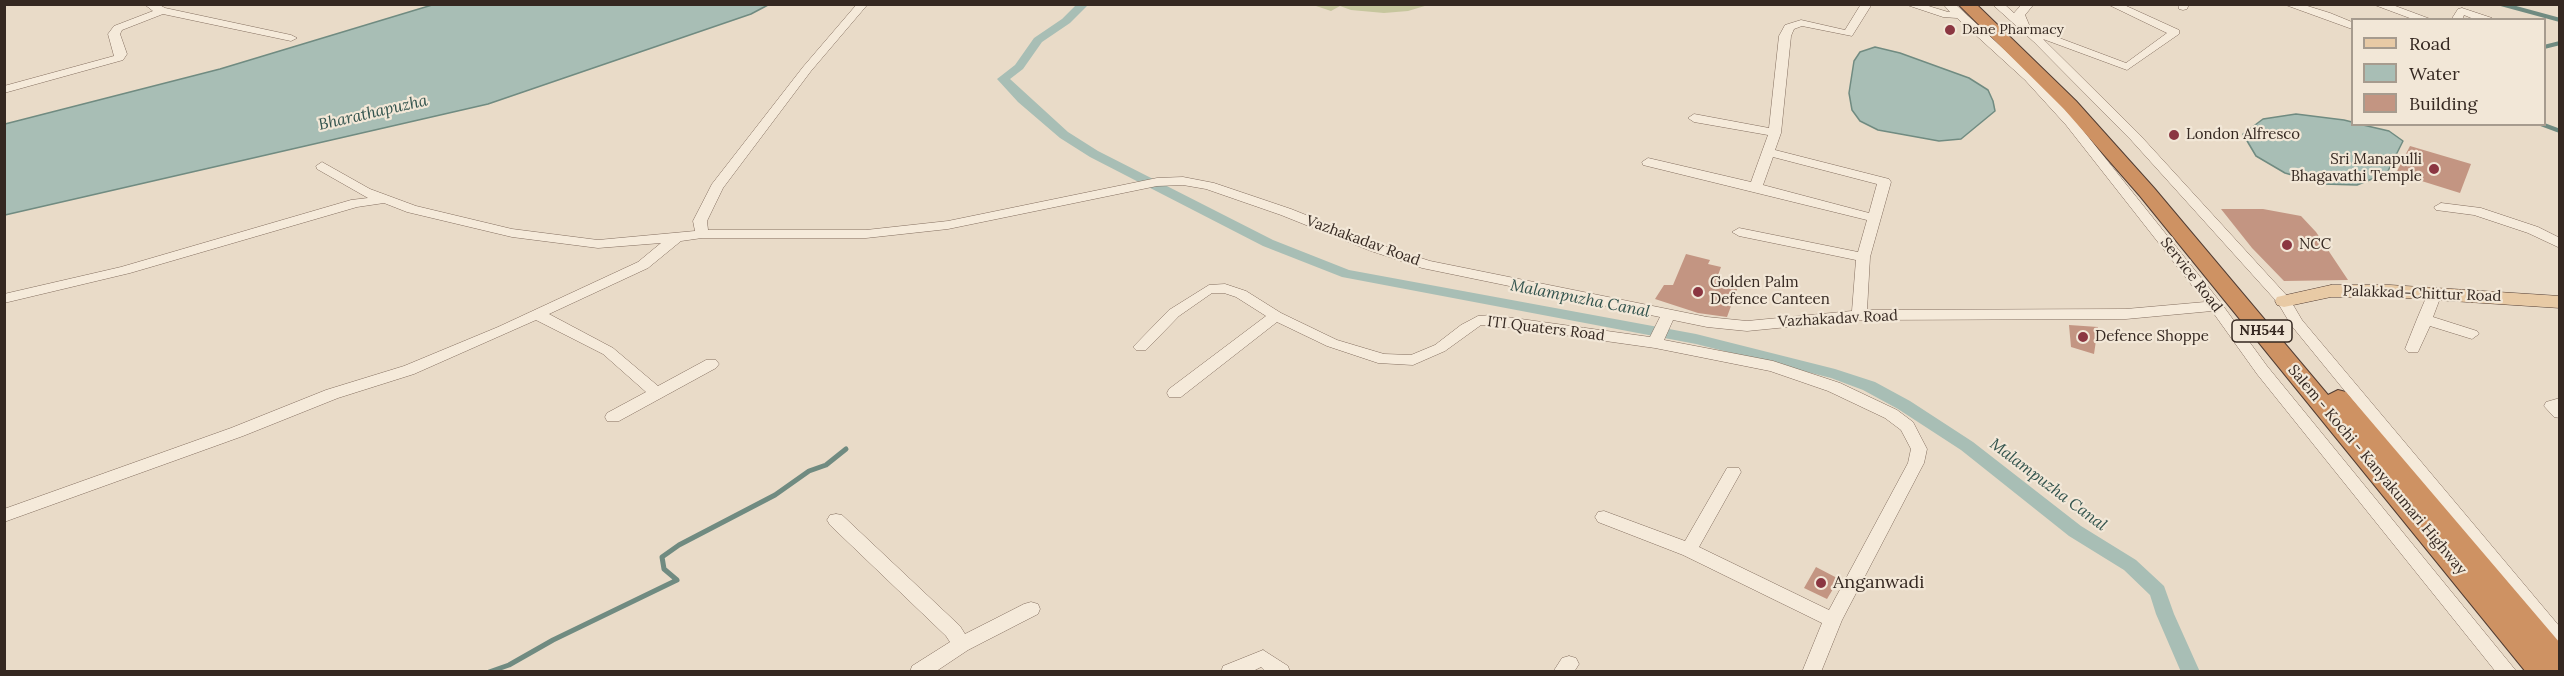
<!DOCTYPE html>
<html>
<head>
<meta charset="utf-8">
<style>
	body { margin:0 }
	#map { position:relative; width:2564px; height:676px; overflow:hidden; background:#e9dbc8; font-family:Lora,serif }
	canvas { display:block }
	.frame { position:absolute; inset:0; border:6px solid #352821; pointer-events:none }
	.legend { position:absolute; left:2351px; top:18px; width:195px; height:108px; box-sizing:border-box; background:#f2e7d7; border:2px solid #a69b8e; margin:0; padding:8px 10px; list-style:none; font-size:18px; color:#352821 }
	.legend li { display:flex; align-items:center; gap:12px; height:30px }
	.legend b { width:30px; border:2px solid #a69b8e }
</style>
</head>
<body>
<div id="map">
<canvas width="2564" height="676"></canvas>
<div class="frame"></div>
<ul class="legend">
<li><b style="height:8px;background:#e8caa5"></b>Road</li>
<li><b style="height:16px;background:#a8beb5"></b>Water</li>
<li><b style="height:16px;background:#c39582"></b>Building</li>
</ul>
</div>
<script>
const c = document.querySelector('canvas').getContext('2d');
c.lineJoin = 'round';
function fillPath(path, color) { c.fillStyle = color; c.fill(path, 'evenodd'); }
const toPath = rows => new Path2D(rows.map(r => 'M' + r).join(''));
function stroke(path, color, width, dash) { c.strokeStyle = color; c.lineWidth = width; c.lineCap = dash ? 'butt' : 'round'; c.setLineDash(dash || []); c.stroke(path); }
function label(font, color, halo, rows, align = 'center') {
  c.font = font + ' Lora,serif'; c.lineWidth = 4.5; c.setLineDash([]); c.textBaseline = 'middle'; c.strokeStyle = halo; c.fillStyle = color; for (const [text, x, y, turn = 0] of rows) {
    c.save(); c.translate(x, y); c.rotate((+turn || 0) * Math.PI / 180); c.textAlign = isNaN(turn) ? turn : align; if (halo) c.strokeText(text, 0, 0); c.fillText(text, 0, 0); c.restore();
  }
}
fillPath(toPath([
	[1313,5,1428,4,1428,5,1408,11,1384,13,1351,10,1340,6,1331,11]
]), '#c6c69d');
const water = toPath([
	[432,5,768,5,751,14,488,104,5,215,5,124,220,69,432,5],
	[1875,47,1900,53,1969,78,1988,90,1993,101,1995,111,1961,139,1939,141,1878,130,1860,121,1852,110,1849,93,1854,61,1860,52,1875,47],
	[2296,114,2344,120,2352,122,2352,124,2363,125,2389,131,2403,141,2387,173,2357,185,2323,184,2285,173,2256,156,2243,134,2263,119,2296,114]
]);
fillPath(water, '#a8beb5');
stroke(water, '#708b81', 1.5);
stroke(toPath([
	[2501,4,2560,20],
	[2544,47,2560,43],
	[2541,124,2560,131]
]), '#708b81', 4);
stroke(toPath([
	[489,672,509,665,553,640,677,580,664,569,662,557,679,545,775,495,809,471,826,465,846,449]
]), '#708b81', 5);
fillPath(toPath([
	[1077,4,1089,4,1070,23,1042,42,1023,69,1010,79,1068,132,1098,151,1273,240,1349,270,1696,334,1835,369,1875,382,1910,401,1973,442,2081,526,2136,560,2164,586,2174,614,2200,672,2181,672,2156,614,2150,595,2124,570,2069,536,1961,450,1898,409,1863,390,1831,378,1696,344,1342,277,1263,246,1090,157,1060,138,1018,102,997,79,1015,65,1034,38,1062,19,1077,4]
]), '#a8beb5');
fillPath(toPath([
	[2410,146,2471,164,2460,193,2396,173],
	[2221,209,2263,209,2301,216,2316,232,2348,280,2284,281,2252,248],
	[1686,254,1710,260,1708,264,1721,267,1717,278,1739,284,1727,317,1698,313,1655,299,1664,285,1673,285],
	[2069,325,2098,327,2094,354,2071,347],
	[1816,567,1839,579,1827,599,1804,588]
]), '#c39582');
const minor = toPath([
	[144,4,158,4,165,8,291,35,297,38,291,41,163,14,122,30,120,34,127,54,123,60,4,93,4,86,114,56,108,34,114,26,153,11,144,4],
	[857,4,868,4,811,71,723,188,707,221,708,230,866,230,948,221,1157,178,1183,177,1214,183,1291,209,1381,245,1430,261,1707,317,1747,321,1852,311,1856,260,1739,236,1732,232,1739,228,1858,252,1867,220,1643,165,1642,162,1648,158,1751,182,1768,135,1694,122,1688,118,1694,114,1769,128,1779,36,1785,25,1801,20,1845,30,1861,4,1872,4,1852,36,1802,26,1794,29,1791,36,1781,133,1775,150,1889,179,1891,182,1870,257,1867,310,2126,309,2205,302,2066,125,2025,80,1957,18,1943,17,1904,4,1922,4,1948,12,1950,12,1943,4,1955,4,2033,76,2074,119,2221,303,2267,366,2517,672,2496,672,2257,374,2212,311,2126,319,1859,320,1747,331,1707,327,1673,320,1664,340,1773,361,1840,383,1897,410,1913,422,1927,449,1924,463,1842,620,1821,672,1802,672,1822,623,1683,555,1598,522,1595,517,1598,512,1604,511,1685,541,1727,468,1739,468,1741,472,1699,547,1829,610,1908,463,1911,449,1901,430,1885,418,1828,391,1770,371,1655,348,1492,325,1481,325,1445,351,1413,365,1378,363,1327,346,1277,322,1181,397,1169,397,1167,393,1169,389,1266,316,1236,297,1224,293,1212,293,1179,316,1146,350,1136,350,1133,347,1136,344,1169,310,1209,285,1225,284,1246,291,1281,313,1337,340,1384,354,1411,355,1435,345,1461,325,1478,316,1492,315,1650,337,1660,317,1422,268,1371,251,1281,215,1206,189,1183,185,1157,186,948,229,866,238,702,238,681,241,648,268,549,314,613,348,658,386,706,360,716,360,719,364,716,368,619,421,607,421,605,417,607,413,646,392,603,354,536,320,414,374,338,398,243,436,4,522,4,509,231,428,326,390,404,366,498,327,638,262,661,243,598,248,512,237,407,212,384,203,357,207,130,273,4,303,4,294,121,267,351,200,368,198,317,169,316,166,322,162,370,189,416,206,512,229,598,240,695,231,693,221,712,184,803,67,857,4],
	[1773,157,1877,184,1869,213,1763,185,1773,157],
	[1992,4,2004,4,2014,13,2022,4,2034,4,2025,15,2030,27,2126,63,2167,33,2107,4,2122,4,2179,30,2179,34,2127,70,2043,39,2139,134,2289,298,2302,320,2560,627,2560,648,2553,646,2291,325,2278,303,2131,140,2034,42,1992,4],
	[2178,4,2189,4,2187,9,2183,10,2179,9,2178,4],
	[2283,4,2301,4,2330,13,2352,22,2352,29,2283,4],
	[2372,4,2390,4,2433,20,2415,20,2372,4],
	[2462,8,2492,18,2493,20,2476,20,2464,15,2462,20,2451,20,2458,9,2462,8],
	[2441,203,2481,208,2538,227,2560,238,2560,248,2528,233,2474,215,2436,210,2434,207,2441,203],
	[2435,289,2442,293,2433,317,2477,331,2479,334,2472,339,2430,326,2418,352,2408,352,2405,349,2417,319,2428,293,2435,289],
	[2560,398,2560,418,2554,417,2544,406,2546,402,2560,398],
	[836,514,842,515,960,626,965,634,1024,604,1031,602,1038,604,1040,609,1038,614,968,650,935,672,910,672,912,666,950,642,946,636,830,525,827,520,830,515,836,514],
	[1263,650,1288,666,1290,672,1266,672,1261,667,1251,672,1221,672,1223,666,1263,650],
	[1569,656,1576,658,1579,664,1574,672,1553,672,1562,658,1569,656]
]);
const major = toPath([
	[2331,285,2390,285,2560,296,2560,308,2390,297,2331,297,2284,307,2277,305,2275,301,2277,297,2331,285]
]);
const highway = toPath([
	[1958,4,1976,4,2076,101,2154,188,2328,395,2338,390,2346,392,2560,643,2560,672,2526,672,2140,196,2064,109,1958,4]
]);
stroke(minor, '#836e5f', 1);
stroke(major, '#523d33', 1);
stroke(highway, '#523d33', 2);
fillPath(minor, '#f5eada');
fillPath(major, '#e8caa5');
fillPath(highway, '#ce9263');
for (const [x, y, r, color] of [
	[1950,30,6,"#8b3641"],
	[2174,135,6,"#8b3641"],
	[2434,169,6,"#8b3641"],
	[2287,245,6,"#8b3641"],
	[1698,292,6,"#8b3641"],
	[2083,337,6,"#8b3641"],
	[1821,583,6,"#8b3641"]
]) { const dot = new Path2D(); dot.arc(x, y, r, 0, 2 * Math.PI); c.fillStyle = color; c.fill(dot); stroke(dot, '#f2e7d7', 2); }
label('14px', '#352821', '#f2e7d7', [
	["Dane Pharmacy",1962,30]
], 'left');
for (const [x, y, w] of [
	[2262,331,60]
]) { const box = new Path2D(); box.roundRect(x - w / 2, y - 11, w, 22, 4.5); c.fillStyle = '#f2e7d7'; c.fill(box); stroke(box, '#352821', 1.5); }
label('bold 14px', '#352821', null, [
	["NH544",2262,331]
]);
label('15px', '#352821', '#f2e7d7', [
	["London Alfresco",2186,135],
	["Sri Manapulli",2422,160,"right"],
	["Bhagavathi Temple",2422,177,"right"],
	["NCC",2299,245],
	["Golden Palm",1710,283],
	["Defence Canteen",1710,300],
	["Defence Shoppe",2095,337]
], 'left');
label('15px', '#352821', '#f2e7d7', [
	["Vazhakadav Road",1363,241,20],
	["Service Road",2191,275,52],
	["Palakkad-Chittur Road",2422,294,2],
	["Vazhakadav Road",1838,319,-3],
	["ITI Quaters Road",1546,329,7],
	["Salem - Kochi - Kanyakumari Highway",2377,470,50]
]);
label('italic 16px', '#32534d', '#f2e7d7', [
	["Bharathapuzha",373,113,-13],
	["Malampuzha Canal",1580,299,11],
	["Malampuzha Canal",2048,485,37]
]);
label('18px', '#352821', '#f2e7d7', [
	["Anganwadi",1833,583]
], 'left');
</script>
</body>
</html>
